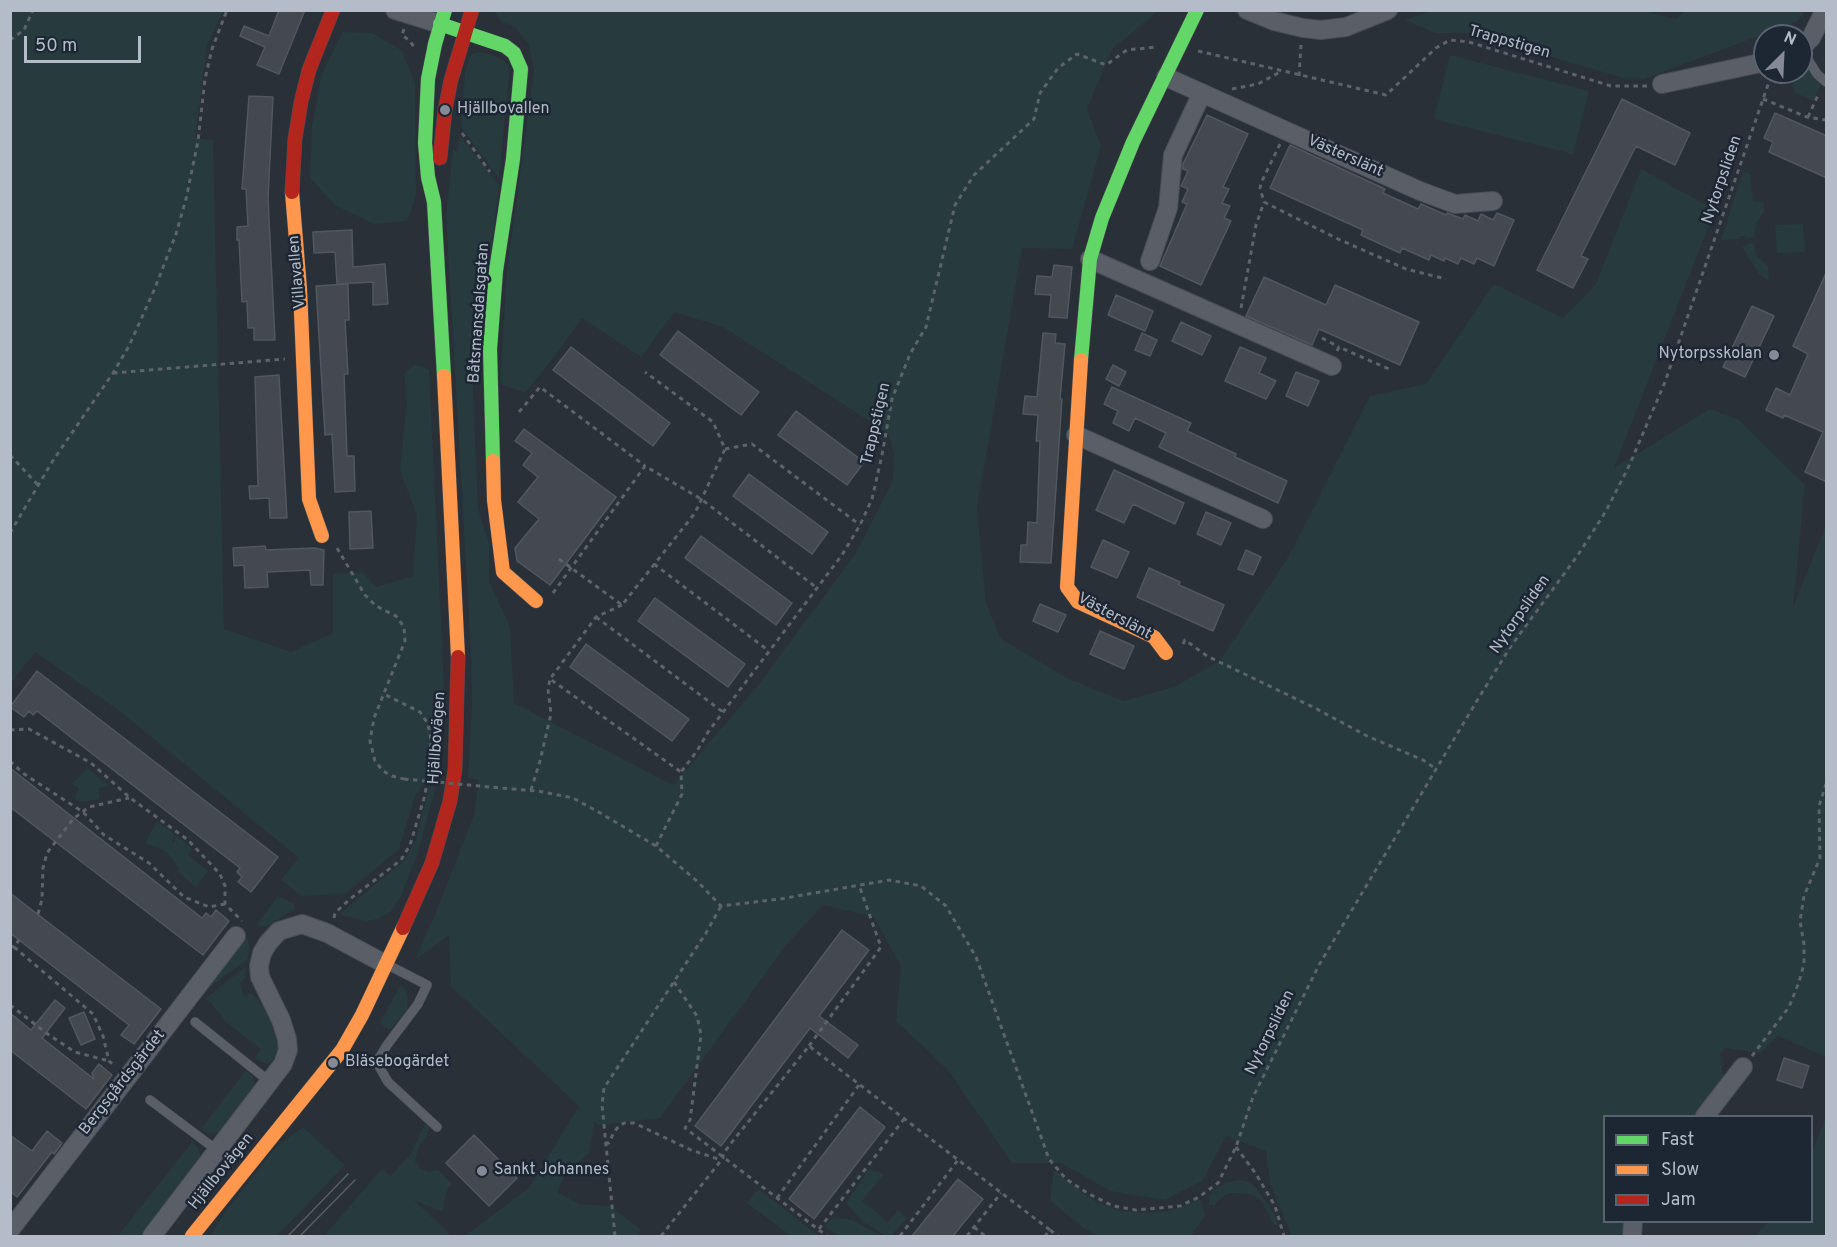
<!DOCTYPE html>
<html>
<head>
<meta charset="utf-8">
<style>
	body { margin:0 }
	#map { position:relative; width:1837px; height:1247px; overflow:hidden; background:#2a3038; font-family:Overpass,sans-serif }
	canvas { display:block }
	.frame { position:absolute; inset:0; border:12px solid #b4bcc9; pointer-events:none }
	.legend { position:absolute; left:1603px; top:1115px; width:210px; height:108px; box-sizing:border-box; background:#1d2633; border:2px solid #59626f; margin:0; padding:8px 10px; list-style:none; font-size:18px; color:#b4bcc9 }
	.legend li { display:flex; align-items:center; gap:12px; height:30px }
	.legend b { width:30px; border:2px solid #59626f }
	.north { position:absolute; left:1753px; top:24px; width:60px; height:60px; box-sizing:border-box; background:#1d2633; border:2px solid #59626f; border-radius:50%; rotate:24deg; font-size:16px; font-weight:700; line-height:24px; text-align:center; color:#b4bcc9 }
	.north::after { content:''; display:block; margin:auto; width:21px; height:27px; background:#848b96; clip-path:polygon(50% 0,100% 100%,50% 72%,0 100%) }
	.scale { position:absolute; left:24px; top:36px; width:117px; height:27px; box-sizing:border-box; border:3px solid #b4bcc9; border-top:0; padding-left:8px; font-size:18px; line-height:21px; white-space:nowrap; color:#b4bcc9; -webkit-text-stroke:4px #1d2633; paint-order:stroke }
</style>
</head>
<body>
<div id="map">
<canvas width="1837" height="1247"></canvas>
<div class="frame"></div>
<ul class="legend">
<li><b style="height:8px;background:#63d668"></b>Fast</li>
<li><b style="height:8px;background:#ff974d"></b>Slow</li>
<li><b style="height:8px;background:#b3261e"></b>Jam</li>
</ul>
<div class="north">N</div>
<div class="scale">50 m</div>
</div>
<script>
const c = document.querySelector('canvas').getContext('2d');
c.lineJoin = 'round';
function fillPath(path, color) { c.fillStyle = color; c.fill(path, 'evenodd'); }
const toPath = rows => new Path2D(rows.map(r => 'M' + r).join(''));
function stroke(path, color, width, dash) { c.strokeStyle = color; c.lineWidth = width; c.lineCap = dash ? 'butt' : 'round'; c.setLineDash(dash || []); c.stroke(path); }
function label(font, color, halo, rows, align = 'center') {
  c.font = font + ' Overpass,sans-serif'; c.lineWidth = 5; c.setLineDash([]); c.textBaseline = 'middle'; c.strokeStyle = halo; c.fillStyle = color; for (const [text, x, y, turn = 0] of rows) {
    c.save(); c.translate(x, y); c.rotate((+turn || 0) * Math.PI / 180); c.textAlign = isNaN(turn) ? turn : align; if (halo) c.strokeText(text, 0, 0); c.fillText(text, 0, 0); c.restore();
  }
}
fillPath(toPath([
	[10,11,223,11,207,46,195,138,213,140,224,629,291,652,333,633,333,574,362,572,376,587,413,576,417,516,400,470,407,402,404,374,415,364,429,370,444,685,434,770,415,796,399,849,345,894,302,896,281,880,299,858,121,712,35,652,11,683],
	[494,11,1158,11,1112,49,1087,109,1101,146,1072,249,1022,248,977,508,986,603,1001,639,1067,678,1123,701,1174,687,1220,661,1289,556,1370,396,1426,384,1494,284,1563,318,1596,284,1641,169,1715,210,1614,468,1710,409,1739,420,1805,485,1793,607,1826,526,1826,1057,1778,1036,1760,1053,1725,1048,1720,1054,1724,1082,1700,1116,1604,1116,1604,1222,1627,1222,1627,1236,1292,1236,1270,1183,1266,1151,1226,1136,1203,1180,1165,1200,1110,1191,1061,1163,1012,1163,948,1070,896,1021,901,966,874,917,823,905,787,944,660,1118,599,1125,594,1122,589,1153,566,1172,557,1192,579,1204,610,1206,640,1229,639,1236,465,1236,530,1187,579,1106,451,986,449,935,415,960,437,910,474,815,479,780,468,778,472,705,471,653,446,215,453,151,457,151,460,136,499,185,479,360,475,358,472,367,478,509,489,543,489,581,510,627,514,703,673,785,757,687,856,553,893,481,894,453,888,433,723,327,674,312,641,357,582,318,551,361,525,393,500,384,507,271,534,71,529,45,515,27,502,22],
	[1430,11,1639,10,1675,19,1686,11,1805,11,1798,21,1644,79,1624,78,1469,33,1435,33,1405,20],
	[343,32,372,33,402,51,415,83,416,196,407,221,374,224,336,206,310,178,312,127,322,73],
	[480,52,493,55,504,61,510,68,499,178,461,127,465,72,471,54],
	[1450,55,1589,91,1573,154,1434,119],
	[1802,63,1821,84,1813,101,1794,92,1792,72,1801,72],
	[1743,171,1750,174,1753,202,1763,202,1764,212,1757,222,1754,237,1746,238,1746,236,1741,236,1740,239,1721,240],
	[1803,224,1805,252,1777,253,1775,225],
	[1753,242,1757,256,1768,267,1769,281,1759,274,1742,247],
	[86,767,110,786,99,788,99,799,81,802,74,798,79,789,72,784,84,772],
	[429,787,436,787,417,855,400,898,390,912,378,919,366,921,342,915,342,912,404,861,416,840],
	[157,821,174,834,172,841,174,843,176,835,192,849,188,855,208,871,196,887,178,872,179,869,167,852,145,843],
	[278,896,294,904,294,910,266,927,257,925],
	[247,937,250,949,247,960,199,995],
	[246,966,245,979,240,983,244,997,251,993,257,998,278,1033,278,1053,273,1060,267,1064,254,1058,261,1049,227,1023,211,1003,205,999],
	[400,986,405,990,408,997,407,1010,392,1028,388,1029,380,1023],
	[246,1070,253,1077,255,1082,253,1090,219,1133,205,1132,201,1129],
	[1826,1118,1826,1236,1755,1236,1768,1222,1812,1222,1812,1151],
	[425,1124,429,1127,428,1134,419,1146,415,1161,420,1168,428,1172,438,1170,452,1184,448,1188,444,1202,443,1212,414,1200,451,1236,324,1236,382,1169,391,1177,393,1173,411,1154],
	[303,1127,345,1165,277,1236,210,1236,231,1204,276,1147],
	[192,1142,198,1148,200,1156,198,1161,167,1203,140,1236,118,1236],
	[869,1169,884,1174,862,1201,888,1222,898,1210,907,1218,891,1236,886,1236,862,1221,846,1203],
	[1054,1170,1081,1192,1097,1202,1120,1211,1144,1213,1170,1211,1200,1199,1205,1215,1191,1236,1100,1236,1083,1228,1050,1200],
	[1239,1180,1250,1182,1257,1189,1275,1215,1278,1225,1273,1224,1262,1201,1251,1194,1232,1193,1225,1195,1214,1205,1209,1205,1209,1196,1214,1190,1226,1183],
	[758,1189,819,1236,791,1236,747,1203],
	[833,1217,852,1220,881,1236,839,1236,825,1226]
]), '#273a3e');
const building = toPath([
	[279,10,305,10,279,74,257,65,265,47,240,36,244,26,269,36,279,10],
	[249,96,273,97,268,198,275,340,254,340,254,328,248,328,247,301,242,302,239,240,237,240,237,227,248,226,246,189,242,189,249,96],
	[1622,99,1690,133,1675,165,1636,146,1581,256,1588,259,1573,288,1537,270,1622,99],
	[1775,113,1827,136,1827,178,1769,152,1773,142,1764,138,1775,113],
	[1207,115,1248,134,1223,187,1229,189,1222,203,1230,206,1224,218,1231,221,1201,285,1160,266,1187,204,1182,202,1188,189,1181,186,1188,171,1183,169,1183,164,1207,115],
	[1290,145,1385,189,1383,193,1418,209,1421,204,1446,215,1447,213,1463,219,1465,215,1478,221,1481,214,1493,220,1497,213,1514,220,1494,266,1477,258,1474,264,1461,258,1458,264,1445,258,1444,261,1431,255,1429,260,1402,248,1400,253,1361,235,1363,230,1270,188,1290,145],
	[352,230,353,267,385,264,388,304,373,305,373,282,337,284,335,252,314,253,313,232,352,230],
	[1054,265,1072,267,1067,318,1049,317,1051,295,1035,294,1037,276,1052,277,1054,265],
	[1827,271,1827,482,1805,472,1823,432,1784,415,1783,418,1766,410,1776,388,1790,395,1808,354,1793,346,1827,271],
	[1264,277,1326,305,1335,285,1419,322,1400,365,1319,329,1312,345,1246,316,1264,277],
	[348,284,349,320,345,320,348,374,344,374,347,456,354,456,355,491,335,492,332,434,325,435,316,286,348,284],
	[1116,295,1153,311,1145,331,1108,315,1116,295],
	[1752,306,1774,316,1745,377,1723,367,1752,306],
	[1181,322,1211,336,1202,355,1172,341,1181,322],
	[678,331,759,392,741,415,660,355,678,331],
	[1043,333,1056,334,1055,343,1065,344,1060,399,1062,399,1051,563,1020,562,1021,545,1027,545,1028,522,1037,523,1040,441,1036,441,1038,415,1023,414,1025,396,1037,397,1043,333],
	[1142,333,1157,340,1150,356,1135,350,1142,333],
	[571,347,670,423,653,446,553,370,571,347],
	[1240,347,1266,358,1259,373,1276,381,1266,399,1225,381,1240,347],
	[1113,365,1126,372,1119,386,1106,379,1113,365],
	[1296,372,1319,381,1308,406,1286,396,1296,372],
	[279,375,287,518,270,518,269,498,250,499,249,486,258,486,255,377,279,375],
	[1112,387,1191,423,1187,431,1236,454,1235,457,1287,481,1278,503,1159,447,1166,433,1135,418,1129,431,1113,423,1118,411,1104,404,1112,387],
	[796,411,864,462,847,485,778,435,796,411],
	[524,429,616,497,550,585,517,561,515,548,539,519,518,502,538,477,523,465,532,453,515,441,524,429],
	[1114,470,1184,503,1175,524,1133,504,1124,523,1096,510,1114,470],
	[749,474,828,532,812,554,733,496,749,474],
	[371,511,373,548,350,549,349,512,371,511],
	[1206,512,1231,523,1221,545,1197,534,1206,512],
	[701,536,792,603,776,625,685,558,701,536],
	[1103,540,1129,552,1117,578,1091,567,1103,540],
	[265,546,266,550,314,548,324,550,323,585,311,585,310,570,267,572,268,587,245,588,244,565,234,566,233,548,265,546],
	[1246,550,1261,557,1253,575,1238,569,1246,550],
	[1149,568,1180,582,1179,585,1224,605,1213,631,1137,597,1149,568],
	[655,598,745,664,728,687,638,621,655,598],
	[1040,604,1066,615,1058,632,1033,621,1040,604],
	[1100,631,1134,646,1124,669,1090,654,1100,631],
	[586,644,689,719,672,741,570,667,586,644],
	[37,671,278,857,251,892,238,882,242,877,237,872,240,868,37,711,33,715,29,711,24,717,10,707,37,671],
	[10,768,202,918,206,913,211,917,216,910,229,921,203,955,10,807,10,768],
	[10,893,161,1009,134,1044,121,1035,129,1025,10,933,10,893],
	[842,930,869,950,819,1016,858,1045,848,1058,810,1028,721,1146,695,1126,842,930],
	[55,1000,65,1008,42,1038,94,1079,92,1073,99,1064,112,1075,86,1109,10,1050,10,1013,31,1030,55,1000],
	[84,1012,95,1039,81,1045,69,1018,84,1012],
	[1784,1058,1809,1066,1802,1088,1777,1080,1784,1058],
	[860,1107,885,1127,814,1219,789,1199,860,1107],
	[47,1131,62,1143,54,1154,52,1152,17,1197,10,1191,10,1135,32,1151,47,1131],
	[474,1135,517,1178,489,1206,446,1163,474,1135],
	[958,1179,983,1199,953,1236,912,1236,958,1179]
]);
fillPath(building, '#444950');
stroke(building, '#52575f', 1.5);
const lane = toPath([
	[1801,48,1817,74,1826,82],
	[388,965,427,985,418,1004,387,1045,379,1058,380,1068,388,1082,437,1127],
	[195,1022,270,1082],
	[150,1100,218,1151]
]);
const street = toPath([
	[395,10,440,24],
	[1247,10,1274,21,1303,28,1321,30,1346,27,1388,10],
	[1801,47,1811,38,1825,10],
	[1166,77,1420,191,1455,204,1493,201],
	[1662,84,1765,62],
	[1090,259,1332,366],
	[1150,261,1168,208,1173,155,1202,93],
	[1076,435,1263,519],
	[1705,1116,1743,1067],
	[10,1230,236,936],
	[152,1236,283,1064,288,1050,287,1039,281,1020,260,977,259,966,262,953,268,943,279,931,302,924,327,933,385,964],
	[1632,1236,1633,1222]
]);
const fast = toPath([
	[440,24,505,46,514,53,521,69,513,159,496,271,490,349,493,461],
	[1081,360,1090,259,1102,218,1133,142,1197,10],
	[444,376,434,202,428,177,425,143,428,79,435,44,445,10]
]);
const slow = toPath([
	[292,192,300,289,309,499,322,536],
	[1081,360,1067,587,1078,602,1154,637,1166,653],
	[444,376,458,657],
	[493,461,494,500,503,572,536,601],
	[192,1236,342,1050,362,1015,403,928]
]);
const jam = toPath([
	[440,158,445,110,451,80,472,10],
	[292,192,295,139,301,102,309,70,333,10],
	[403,928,432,863,450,801,455,770,458,657]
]);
stroke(lane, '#484c53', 10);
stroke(street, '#484c53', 20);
stroke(fast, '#484c53', 15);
stroke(slow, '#484c53', 15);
stroke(jam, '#484c53', 15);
stroke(toPath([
	[404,29,402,35,410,41,414,47],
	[10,40,24,30,33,10],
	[1198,51,1386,95,1436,48,1450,40,1469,42,1611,86,1648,86],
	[1299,76,1301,45],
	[1232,89,1258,84,1280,72],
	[1763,99,1807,117,1826,120],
	[1808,117,1819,93],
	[462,133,490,172],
	[1280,144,1261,183,1260,188,1264,202,1338,239,1406,269,1446,279],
	[1241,308,1256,225,1264,202],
	[1322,338,1339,347],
	[1337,351,1339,347,1389,369],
	[113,373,285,359],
	[519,412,540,387,645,466],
	[725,449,752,444,860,525],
	[10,455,38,485],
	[10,533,52,462,113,373,129,346,155,288,176,234,186,199,198,141,205,79,212,49,227,10],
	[337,548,365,595,376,606,396,616,404,627,405,641,374,718,370,741,375,761,383,771,392,776,404,779],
	[559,559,622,605,695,513,725,449,713,422,645,372],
	[654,564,769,651],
	[553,593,645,466,701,499,817,588],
	[622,605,596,617,550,679,681,772],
	[596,617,723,712],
	[1183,644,1185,640,1207,656,1315,708,1367,736,1423,760,1436,769],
	[10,730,29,729,91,763,129,797,188,840,220,874,225,886,225,904,242,921],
	[10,761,24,774,83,812,104,835,149,863,184,897,209,907,225,904],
	[512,789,538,791,573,798,602,814,656,846,698,882,721,906,780,899,889,880,921,886,946,906,976,957,1049,1159,1066,1179,1089,1194,1113,1206,1136,1210,1180,1206,1199,1197,1218,1183,1236,1147,1253,1097,1319,965,1478,699,1511,646,1578,555,1606,511,1629,466,1665,382,1771,76],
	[531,790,540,761,551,714,548,689,550,679],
	[656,846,682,794,681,772,697,751,708,732,842,555,860,525,872,499,882,455,892,399,910,354,926,327,955,205,974,175,1034,119,1040,93,1058,68,1077,54,1106,65,1127,50,1156,47],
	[38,914,42,899,43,868,47,853,73,819,89,807,129,798],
	[334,918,335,913,350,899,401,860,410,845,425,795,430,760,431,740,428,724,420,712,384,694],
	[10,946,14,947,19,940],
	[14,947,93,1014,103,1036,109,1061,115,1066],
	[674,982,697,1016,701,1035,690,1120,685,1128,827,1236],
	[10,1005,49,1035,75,1052,109,1061],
	[809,1046,881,947,859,885],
	[1752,1056,1789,1007,1799,982,1804,964,1804,944,1800,921,1804,896,1820,858,1819,806,1826,784],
	[605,1143,609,1143,614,1132,619,1126,624,1123,634,1123,691,1150,721,1160],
	[1236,1147,1256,1174,1275,1206,1284,1236],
	[777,1198,859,1085],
	[974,1227,985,1236],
	[819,1229,904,1119],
	[1050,1230,1058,1236],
	[615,1236,602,1105,604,1088,706,933,721,906],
	[661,1236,723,1158,723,1154,732,1142,809,1046,1050,1230,1045,1236],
	[900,1236,958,1160],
	[967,1236,1001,1193]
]), '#5d636a', 3, [4.5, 4.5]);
stroke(lane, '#5a5e66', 9);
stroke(street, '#5a5e66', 18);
stroke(fast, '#63d668', 14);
stroke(slow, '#ff974d', 14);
stroke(jam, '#b3261e', 14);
stroke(toPath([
	[288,1236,348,1174],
	[300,1236,355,1180]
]), '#595d64', 1.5);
stroke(toPath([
	[404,779,512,789]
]), '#5d636a', 3, [4.5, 4.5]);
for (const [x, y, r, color] of [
	[445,110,6,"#848b96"],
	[1774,355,6,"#848b96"],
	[333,1063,6,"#848b96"],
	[482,1171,6,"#848b96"]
]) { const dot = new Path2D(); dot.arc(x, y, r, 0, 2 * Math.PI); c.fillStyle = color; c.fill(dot); stroke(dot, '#1d2633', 2); }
label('16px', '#b4bcc9', '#1d2633', [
	["Trappstigen",1509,43,16],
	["Västerslänt",1345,157,24],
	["Nytorpsliden",1723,180,-71],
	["Villavallen",298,272,-95],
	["Båtsmansdalsgatan",480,313,-86],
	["Trappstigen",877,424,-77],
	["Nytorpsliden",1521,615,-55],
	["Västerslänt",1114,617,28],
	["Hjällbovägen",438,738,-86],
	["Nytorpsliden",1271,1033,-64],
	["Bergsgårdsgärdet",123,1083,-52],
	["Hjällbovägen",222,1172,-51]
]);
label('16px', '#b4bcc9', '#1d2633', [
	["Hjällbovallen",457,110],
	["Nytorpsskolan",1762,355,"right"],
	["Bläsebogärdet",345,1063],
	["Sankt Johannes",494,1171]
], 'left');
</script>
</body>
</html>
